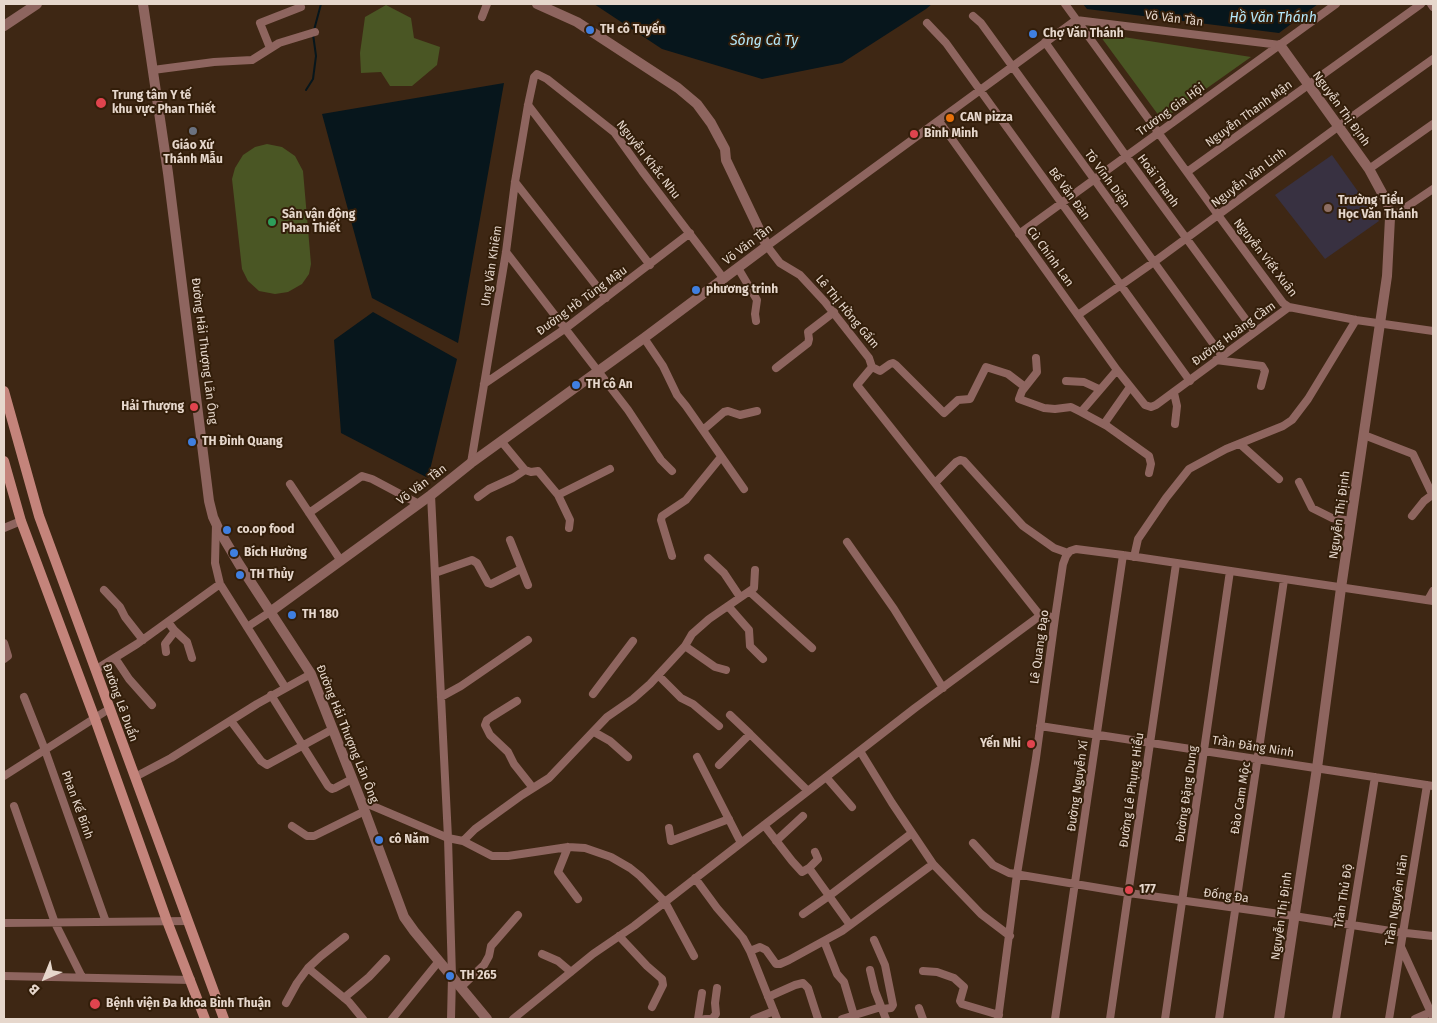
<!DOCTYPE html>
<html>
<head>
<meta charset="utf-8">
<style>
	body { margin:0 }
	#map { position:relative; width:1437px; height:1023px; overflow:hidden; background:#3e2714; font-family:"Fira Sans",sans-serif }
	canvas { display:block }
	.frame { position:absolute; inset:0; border:5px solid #e6d7cc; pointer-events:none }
	.north { position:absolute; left:20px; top:953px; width:50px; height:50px; -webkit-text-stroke:4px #331e0a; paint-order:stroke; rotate:224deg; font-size:14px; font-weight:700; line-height:20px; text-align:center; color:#e6d7cc }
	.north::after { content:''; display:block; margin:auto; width:18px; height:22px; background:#e6d7cc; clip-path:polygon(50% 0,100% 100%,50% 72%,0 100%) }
</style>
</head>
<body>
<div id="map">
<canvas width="1437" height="1023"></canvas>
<div class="frame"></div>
<div class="north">B</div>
</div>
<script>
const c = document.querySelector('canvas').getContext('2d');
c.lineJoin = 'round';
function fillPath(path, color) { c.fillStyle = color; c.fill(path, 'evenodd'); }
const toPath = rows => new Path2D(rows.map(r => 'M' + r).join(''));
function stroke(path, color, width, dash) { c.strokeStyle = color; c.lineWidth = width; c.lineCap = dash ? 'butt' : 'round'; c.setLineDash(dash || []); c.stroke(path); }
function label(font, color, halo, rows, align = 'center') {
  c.font = font + ' "Fira Sans",sans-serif'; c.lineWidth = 4; c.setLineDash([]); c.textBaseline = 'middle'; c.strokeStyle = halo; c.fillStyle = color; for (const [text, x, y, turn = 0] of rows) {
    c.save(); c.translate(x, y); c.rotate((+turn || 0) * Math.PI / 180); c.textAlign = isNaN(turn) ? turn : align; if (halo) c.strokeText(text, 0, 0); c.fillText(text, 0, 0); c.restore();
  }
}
fillPath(toPath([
	[1332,155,1379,221,1325,259,1275,195]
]), '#383141');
fillPath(toPath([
	[386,5,411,18,414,38,440,47,437,65,412,86,390,86,381,72,361,73,360,53,365,17],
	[1098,33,1251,57,1162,120],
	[267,144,282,147,295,156,303,171,311,264,309,274,302,284,288,292,275,294,259,291,248,281,242,269,232,179,235,168,243,155,255,147]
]), '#4a5624');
fillPath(toPath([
	[594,4,932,4,926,9,842,63,762,79,662,49],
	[1083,4,1318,4,1279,33,1087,9],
	[504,83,458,343,372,298,322,114],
	[373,312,457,359,428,478,341,433,334,340]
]), '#07161c');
stroke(toPath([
	[314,30,321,4],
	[306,90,313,79,316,56,313,34]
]), '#07161c', 2);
stroke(toPath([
	[1065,4,1218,215,1283,303,1289,307],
	[1431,4,1433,7],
	[973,16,981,23,1222,356],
	[482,17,487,4],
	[927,23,946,43,1190,381],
	[1045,42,1126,156,1255,332],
	[270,48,260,23,301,7],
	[153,70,214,62,252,60,279,43,315,32],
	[528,105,650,265],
	[939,121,1117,370,1145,405,1151,407,1156,405,1289,307,1356,320,1433,331],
	[1369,169,1433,124],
	[1187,172,1421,4],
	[515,182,606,298],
	[1390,218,1433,189],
	[1019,234,1336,4],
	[506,252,628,410,661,460,672,471],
	[738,268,757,300,755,314,756,321],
	[1078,315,1154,262,1339,126,1433,59],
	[644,338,663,366,677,395,686,406,744,489],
	[1036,358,1037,372,1022,391,1019,399,1044,408,1055,409,1071,407,1081,412],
	[1216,360,1262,366,1265,371,1261,386],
	[872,367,880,371,890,364,893,363,896,365,944,413,958,400,970,399,986,367,1008,374,1025,387],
	[776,368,808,343,809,339,808,332,834,312],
	[1117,370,1081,412,1107,426,1149,456,1151,464,1149,473],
	[1066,381,1084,382,1099,389],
	[484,384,566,328,690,233],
	[1174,393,1177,406,1175,424],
	[1104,424,1130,387],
	[703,430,724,412,728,411,740,415,757,411],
	[1364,435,1413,454,1433,496],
	[501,441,525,470,531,472,538,471,558,495,610,469],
	[1240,444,1279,479],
	[471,463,506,252,515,182,528,105,534,77,537,74,547,79,614,132,642,171,724,279],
	[1299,482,1312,508,1332,518,1351,521],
	[935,483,956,462,960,460,964,461,1023,526,1054,548,1068,553],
	[290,484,341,561],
	[431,495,448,838,452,976,451,1019],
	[558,495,570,520,569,528],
	[478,497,489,489,513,478,525,470],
	[309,513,362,476,372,479,419,504],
	[1412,516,1424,501,1432,495],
	[216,524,215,563,220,584,285,687],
	[4,528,21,521],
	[510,540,528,585],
	[847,542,894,609,943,688],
	[672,556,661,520,662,516,686,500,721,457],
	[1134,557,1138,539,1166,498,1189,469,1226,449,1283,426,1292,420,1308,399,1356,320],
	[708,558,724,573,740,597],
	[435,573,472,560,477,563,488,583,491,584,521,569],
	[104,590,120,607,125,617,143,640],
	[750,592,812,648],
	[1428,600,1433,591],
	[728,606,749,630,750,646,763,659],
	[1055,618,1038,613,857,385,872,367,869,358,825,302,800,275,780,263,767,246,1076,20,1280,45],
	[168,622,174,630,187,642,192,658],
	[247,627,270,612],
	[4,643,8,656,4,659],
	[685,646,715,667,726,670],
	[166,652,165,644,175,631],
	[115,658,129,679,152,705],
	[95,670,137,644,220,584],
	[658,675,681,698,693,704,719,726],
	[593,694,633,641],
	[271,695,328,786,332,789,335,788,352,779],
	[24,697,45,750,106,922],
	[441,697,461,686,528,640],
	[517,701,493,716,487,720,485,725,490,735,508,752,514,764,533,788],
	[730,715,750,734],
	[231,721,261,761,267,765,333,729],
	[1040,726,1433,786],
	[594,732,610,741,628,757],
	[860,751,892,803,933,864,981,914,1010,936],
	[697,757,741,843],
	[719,765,750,734,808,791],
	[4,776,109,709],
	[135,777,171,758,257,704,311,674],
	[826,777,852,807],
	[361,801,448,838,463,841,492,856,508,856,568,847,585,848,611,857,630,868,640,876,665,902,694,956],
	[14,806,55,923,82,977],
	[764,825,792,861,802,872,809,868,850,925],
	[292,826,307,836,314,836,365,811],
	[669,828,671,841,729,819],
	[463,841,475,829,522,795,549,778,607,717,633,699,650,684,685,646,692,634,709,619,754,588,755,570],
	[776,841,803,816],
	[973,843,993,865,1009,873,1129,893,1294,916,1397,932,1433,936],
	[568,847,558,872,578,899],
	[809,868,818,859,815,852],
	[695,878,717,908,743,938,750,951],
	[803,914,829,896,912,833],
	[4,923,188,921],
	[619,936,647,966,662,979,663,985,652,1007],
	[874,940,885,965,893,1005,891,1008,883,1009],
	[824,941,837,974,844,982,855,1019],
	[1401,947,1433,1017],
	[542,954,558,961,571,972],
	[308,968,349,1002,363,1019],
	[870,970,875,991,886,1019],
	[923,971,937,972,954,978,964,987,960,1001,962,1004,999,1015],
	[4,976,191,980],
	[461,987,484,965,489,956,491,946,518,915],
	[768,997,795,985,803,983,808,988,818,1019],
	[344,998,369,977,386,959],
	[286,1003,297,983,308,968,321,956,345,937],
	[919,1008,923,1019],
	[392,1019,439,961],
	[513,1019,593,954,634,926,915,708,1041,615],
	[698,1019,702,993],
	[705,1019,712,1019,716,1014,715,1003,717,988],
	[754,1019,774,1011],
	[777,1019,750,951,760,947,766,950,776,964,780,964,789,960,842,931,933,864],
	[842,1019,881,1007],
	[998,1019,1017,874,1036,758,1055,618,1063,564,1066,556,1070,551,1076,549,1123,555,1433,601],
	[1055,1019,1123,555],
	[1110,1019,1176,564],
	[1165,1019,1230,571],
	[1219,1019,1284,580],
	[1336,1019,1375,777],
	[1389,1019,1427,785],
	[1415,1019,1431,1012]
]), '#8e655f', 8);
stroke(toPath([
	[143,4,168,173,209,501,213,517,220,532,239,564,311,674,361,801,404,917,414,931,487,1019],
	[4,26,37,4],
	[270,612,431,495,471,463,644,338,767,246,726,160,725,149,711,123,697,104,678,88,577,22,537,4],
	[1279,1019,1317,768,1341,588,1387,276,1390,218,1388,204,1369,169,1280,45]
]), '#8e655f', 10);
stroke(toPath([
	[4,391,39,516,224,1019],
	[4,461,21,521,95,719,167,921,205,1019]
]), '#c4847b', 10);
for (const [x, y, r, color] of [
	[590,30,5,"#3f7fe0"],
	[1033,34,5,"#3f7fe0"],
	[101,103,6,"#e0444e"],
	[950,118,5,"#e8710a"],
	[193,131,5,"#6b7280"],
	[914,134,5,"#e0444e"],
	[1328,208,5,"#8d6e63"],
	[272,222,5,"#2e9e5b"],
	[696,290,5,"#3f7fe0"],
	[576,385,5,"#3f7fe0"],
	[194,407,5,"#e0444e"],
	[192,442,5,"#3f7fe0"],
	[227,530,5,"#3f7fe0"],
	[234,553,5,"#3f7fe0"],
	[240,575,5,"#3f7fe0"],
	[292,615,5,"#3f7fe0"],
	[1031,744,5,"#e0444e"],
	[379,840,5,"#3f7fe0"],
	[1129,890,5,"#e0444e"],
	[450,976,5,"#3f7fe0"],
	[95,1004,6,"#e0444e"]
]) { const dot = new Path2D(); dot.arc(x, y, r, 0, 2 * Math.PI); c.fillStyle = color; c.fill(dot); stroke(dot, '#331e0a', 2); }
label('12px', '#e6d7cc', '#331e0a', [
	["Võ Văn Tần",1174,19,7],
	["Nguyễn Thị Định",1341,109,54],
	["Trương Gia Hội",1171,110,-36],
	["Nguyễn Thanh Mận",1249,114,-36],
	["Nguyễn Khắc Nhu",648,160,52],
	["Nguyễn Văn Linh",1249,178,-37],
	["Tô Vĩnh Diện",1107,179,54],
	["Hoài Thanh",1158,181,54],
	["Bế Văn Đàn",1069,194,54],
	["Võ Văn Tần",748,245,-37],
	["Cù Chính Lan",1050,257,54],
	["Nguyễn Viết Xuân",1265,258,52],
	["Ung Văn Khiêm",492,266,-81],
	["Đường Hồ Tùng Mậu",582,301,-36],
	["Lê Thị Hồng Gấm",847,312,50],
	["Đường Hoàng Cầm",1234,334,-36],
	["Đường Hải Thượng Lãn Ông",204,351,83],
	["Võ Văn Tần",422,485,-37],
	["Nguyễn Thị Định",1340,515,-82],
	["Lê Quang Đạo",1040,647,-82],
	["Đường Lê Duẩn",120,703,70],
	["Đường Hải Thượng Lãn Ông",347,734,68],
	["Trần Đăng Ninh",1253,747,9],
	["Đường Nguyễn Xí",1078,786,-82],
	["Đường Lê Phụng Hiểu",1132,790,-82],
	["Đường Đặng Dung",1187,794,-82],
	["Đào Cam Mộc",1241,798,-81],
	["Phan Kế Bính",77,805,70],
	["Đống Đa",1226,896,8],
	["Trần Thủ Độ",1344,896,-81],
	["Trần Nguyên Hãn",1397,900,-81],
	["Nguyễn Thị Định",1282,916,-82]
]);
label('bold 12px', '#e6d7cc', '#331e0a', [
	["TH cô Tuyến",600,30],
	["Chợ Văn Thánh",1043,34],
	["Trung tâm Y tế",112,96],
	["khu vực Phan Thiết",112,110],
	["CAN pizza",960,118],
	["Bình Minh",924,134],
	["Giáo Xứ",193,146,"center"],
	["Thánh Mẫu",193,160,"center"],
	["Trường Tiểu",1338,201],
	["Học Văn Thánh",1338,215],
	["Sân vận động",282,215],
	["Phan Thiết",282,229],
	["phương trinh",706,290],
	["TH cô An",586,385],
	["Hải Thượng",184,407,"right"],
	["TH Đình Quang",202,442],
	["co.op food",237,530],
	["Bích Hường",244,553],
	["TH Thủy",250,575],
	["TH 180",302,615],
	["Yến Nhi",1021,744,"right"],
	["cô Năm",389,840],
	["177",1139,890],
	["TH 265",460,976],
	["Bệnh viện Đa khoa Bình Thuận",106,1004]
], 'left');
label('italic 14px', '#b4e9fc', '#331e0a', [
	["Hồ Văn Thánh",1273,18],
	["Sông Cà Ty",764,41]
]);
</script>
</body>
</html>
